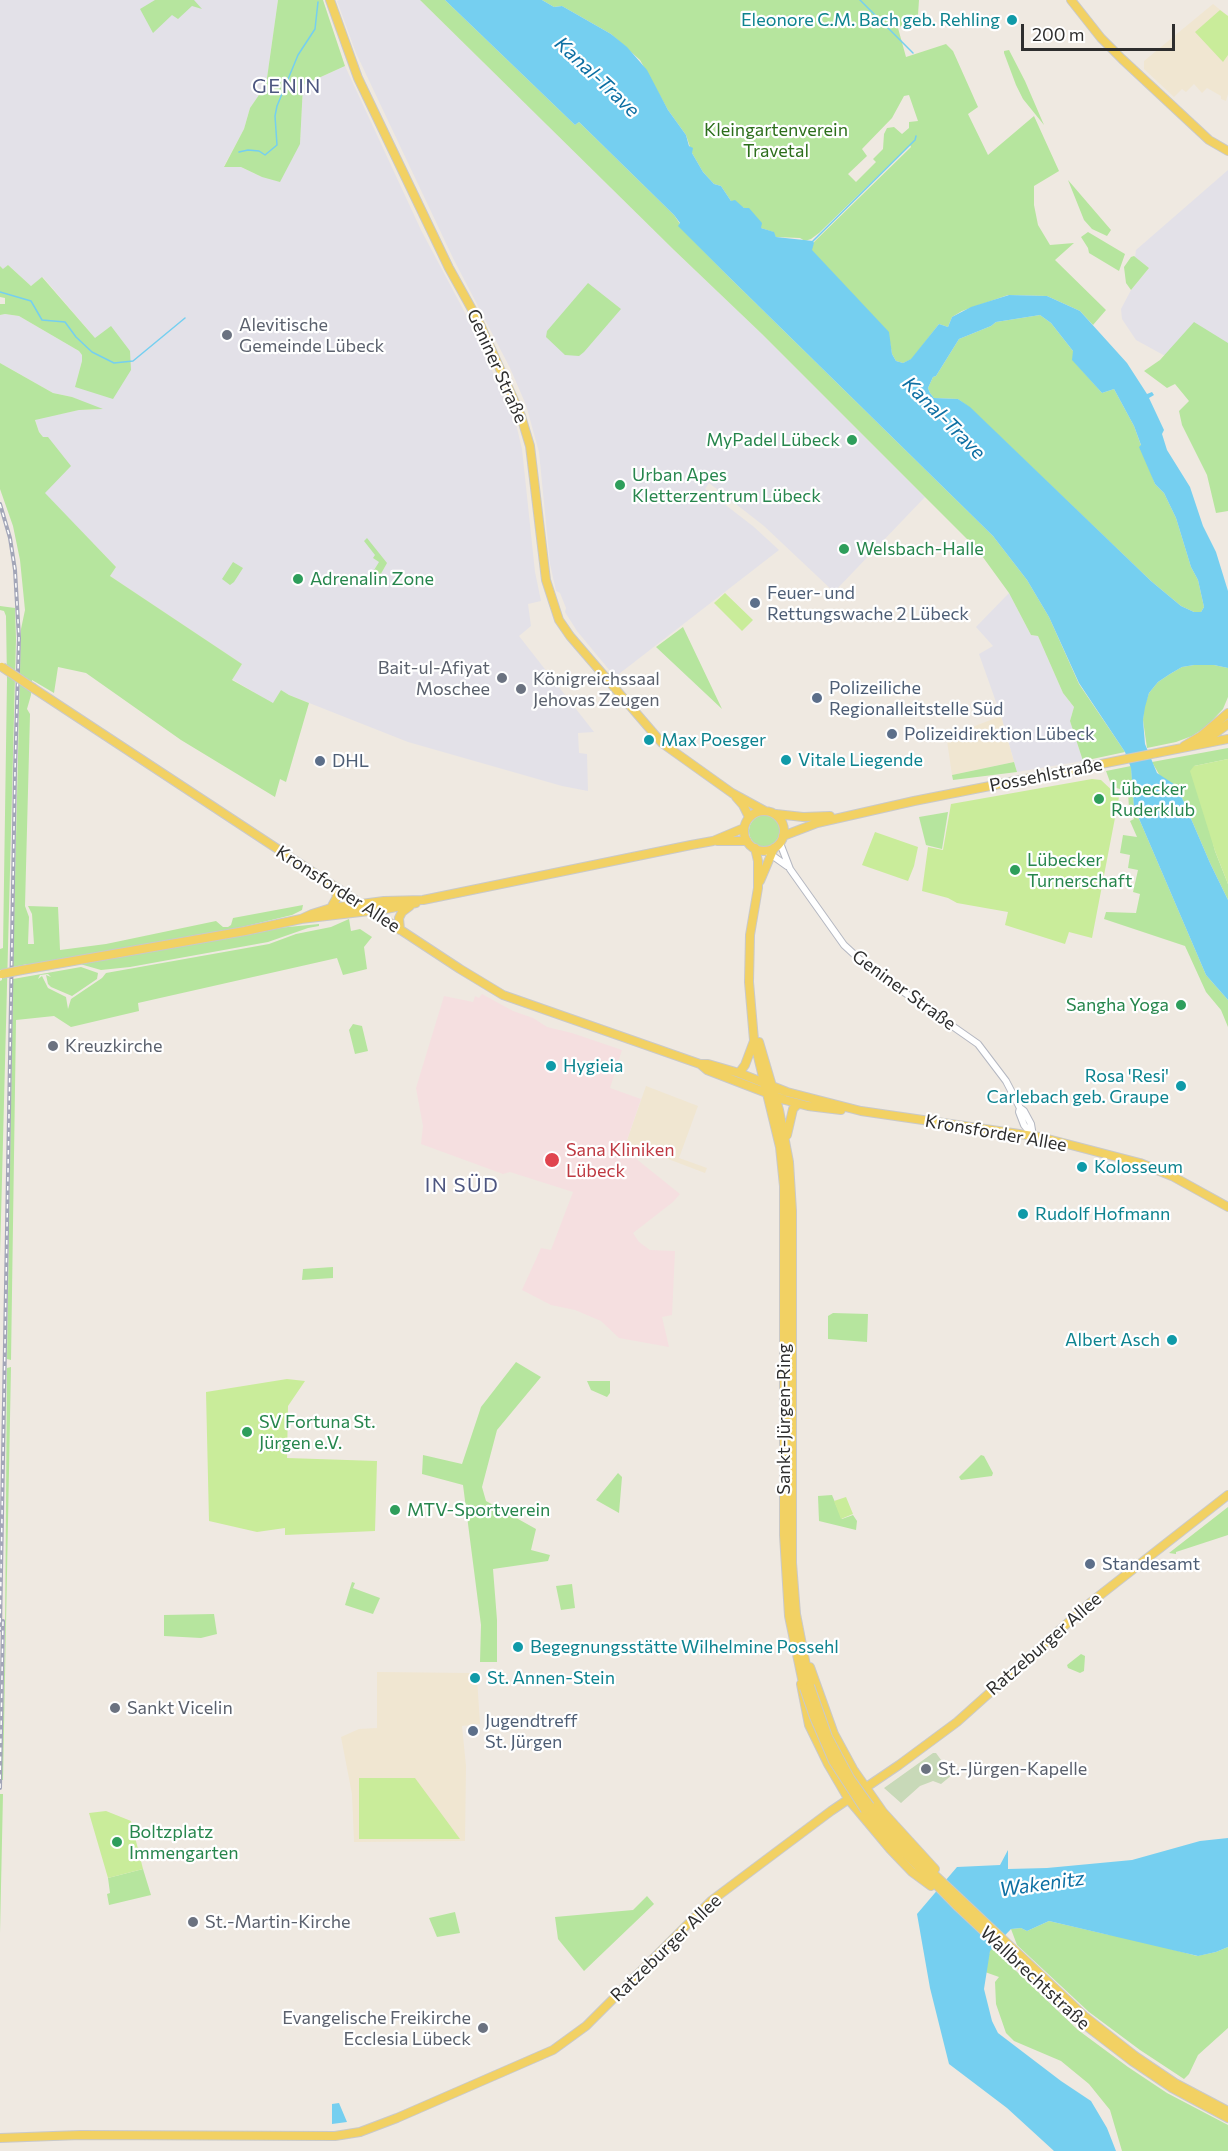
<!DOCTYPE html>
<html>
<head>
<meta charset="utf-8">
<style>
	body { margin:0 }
	#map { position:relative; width:1228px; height:2151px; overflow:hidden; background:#efe9e1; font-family:Commissioner,sans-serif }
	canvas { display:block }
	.scale { position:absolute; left:1021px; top:24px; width:154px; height:27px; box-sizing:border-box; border:3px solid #2e2e2e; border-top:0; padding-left:8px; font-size:18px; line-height:21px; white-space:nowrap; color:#2e2e2e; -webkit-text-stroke:4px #fff; paint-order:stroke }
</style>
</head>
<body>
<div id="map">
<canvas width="1228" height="2151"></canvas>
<div class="scale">200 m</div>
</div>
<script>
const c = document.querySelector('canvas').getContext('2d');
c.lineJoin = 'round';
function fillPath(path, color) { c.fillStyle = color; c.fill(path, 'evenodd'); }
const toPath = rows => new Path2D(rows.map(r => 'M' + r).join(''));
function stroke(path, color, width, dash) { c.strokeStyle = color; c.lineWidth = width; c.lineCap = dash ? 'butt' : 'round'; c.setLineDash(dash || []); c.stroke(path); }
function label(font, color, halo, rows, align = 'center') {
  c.font = font + ' Commissioner,sans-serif'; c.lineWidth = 4.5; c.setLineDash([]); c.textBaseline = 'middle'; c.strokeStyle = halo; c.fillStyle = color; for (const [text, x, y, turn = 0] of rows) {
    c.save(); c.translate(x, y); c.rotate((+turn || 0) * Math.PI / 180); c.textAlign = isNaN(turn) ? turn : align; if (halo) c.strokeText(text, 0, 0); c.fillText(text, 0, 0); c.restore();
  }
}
fillPath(toPath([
	[0,0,278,0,267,78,261,92,250,108,244,129,224,166,241,167,262,177,300,144,303,85,345,66,421,230,472,326,516,424,522,449,535,572,541,601,528,604,531,626,519,636,594,732,578,733,579,753,587,754,588,791,562,786,408,742,289,695,281,690,273,704,232,679,242,664,110,576,116,567,44,493,43,437,39,432,35,419,79,410,97,410,72,397,53,393,0,363,0,315,5,314,19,316,79,351,82,355,82,361,75,387,95,338,43,277,31,286,8,265,3,270,0,266],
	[339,0,420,0,674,250,762,334,925,497,834,592,764,526,709,483,705,489,754,527,779,550,615,677,577,631,565,612,566,608,560,593,556,591,550,564,539,452,526,405,510,368,453,258,356,53,337,1],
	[1228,170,1228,447,1167,357,1136,340,1122,319,1121,309,1131,290,1149,268,1135,257,1136,250],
	[1009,593,1031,635,1038,636,1063,693,1074,707,1070,721,1083,761,1017,772,1001,716,979,654,993,646,976,627]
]), '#e3e1e8');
fillPath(toPath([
	[1213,4,1228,16,1228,94,1226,101,1221,99,1221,96,1207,88,1202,93,1194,84,1186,92,1182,89,1174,97,1144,69,1144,61],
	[1001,716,1014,762,952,775,946,734,954,734],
	[646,1086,698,1106,679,1158,707,1168,705,1173,626,1143],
	[377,1672,471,1673,477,1678,480,1724,462,1726,466,1766,465,1841,354,1842,352,1794,341,1737,359,1729,377,1728]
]), '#f0e6d1');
fillPath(toPath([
	[482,994,513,1011,533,1018,547,1027,572,1033,622,1050,610,1088,641,1099,624,1149,680,1194,673,1202,633,1233,639,1242,650,1250,675,1251,672,1315,662,1317,669,1347,619,1338,601,1321,575,1310,551,1305,522,1290,541,1248,551,1250,573,1192,510,1172,503,1174,421,1144,423,1126,416,1088,444,996,473,1002,475,996,479,998]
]), '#f5dfe0');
fillPath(toPath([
	[155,0,194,0,202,9,192,6,178,19,172,15,153,33,140,9],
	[278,0,323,0,345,66,303,85,300,144,280,182,262,177,241,167,224,167,244,129,250,108,261,92,267,78],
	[420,0,445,0,575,125,579,122,674,215,680,224,679,226,729,277,993,536,1027,580,1049,617,1079,684,1125,752,1083,761,1070,721,1074,707,1063,693,1038,636,1031,635,1009,593,977,549,762,334,674,250],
	[542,0,919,0,918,15,898,28,906,57,946,44,953,51,978,107,968,114,988,155,1034,116,1059,171,1034,186,1034,205,1038,225,1050,245,1074,243,1055,260,1106,310,1093,325,1080,311,1047,296,1008,295,962,311,952,317,948,327,939,324,912,359,903,363,896,361,892,354,888,332,811,250,814,242,911,147,910,145,819,233,811,239,805,241,800,238,776,237,773,232,761,228,744,208,731,201,721,186,714,184,703,172,692,153,686,135,668,110,640,60,611,34,562,6,554,7],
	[909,95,918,121,909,122,909,128,902,134,894,127,887,128,884,134,883,149,873,159,876,162,856,182,848,174,867,156,862,149,892,118,904,96],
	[1009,50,1025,81,1044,125,1023,99,1016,85,1004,53,1004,51],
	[1068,180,1111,230,1107,236,1092,229,1084,220],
	[1088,232,1125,254,1119,271,1089,253,1088,248,1081,237],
	[1134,256,1149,268,1131,290,1126,283,1124,267,1131,257],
	[8,265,31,286,42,277,95,338,111,326,130,351,131,370,113,399,75,387,82,361,82,355,79,351,19,316,5,314,0,315,0,304,5,304,5,298,0,297,0,266,3,269],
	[588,283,621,309,584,352,579,356,565,355,546,337,547,331],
	[1040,315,1051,323,1073,351,1073,360,1102,393,1114,389,1134,426,1155,484,1164,493,1176,518,1191,567,1198,580,1204,607,1201,612,1194,612,1181,606,1151,581,970,408,958,399,934,398,930,393,928,388,933,377,936,376,959,339,991,326,996,322],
	[1194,322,1228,343,1228,511,1216,513,1207,475,1182,425,1179,411,1189,401,1175,384,1167,388,1144,371,1160,360],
	[0,363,53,393,72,397,103,409,79,410,35,420,39,432,43,437,48,437,71,466,45,493,116,567,110,576,242,664,232,680,273,703,281,690,289,695,309,703,286,782,280,779,275,797,181,740,86,673,58,667,54,693,32,680,31,695,27,709,30,714,25,906,29,917,28,944,34,944,32,914,28,906,58,907,60,950,106,944,216,921,223,927,228,927,231,925,233,918,303,905,302,910,292,915,234,929,28,966,28,964,13,967,21,629,25,610,20,560,13,526,0,489],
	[367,538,387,563,378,579,371,575,379,562,373,558,375,555,364,541],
	[233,562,243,568,234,582,230,585,222,579],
	[0,606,15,608,16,639,0,1256,0,981,2,980,2,970,0,970,0,949,3,948,7,680,6,616,4,611,0,610],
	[683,627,722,709,656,647],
	[1194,665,1214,665,1228,668,1228,697,1223,709,1206,727,1192,736,1176,742,1147,748,1143,720,1144,707,1149,693,1158,682,1170,674,1182,667],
	[1228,748,1228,759,1194,766,1215,851,1228,884,1228,900,1210,863,1177,786,1160,776,1152,762],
	[1014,762,1017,772,953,780,952,775],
	[1131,766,1134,807,1206,975,1228,1000,1228,1027,1221,1010,1206,992,1185,946,1104,919,1106,912,1136,913,1140,894,1133,892,1138,870,1128,868,1130,855,1120,853,1123,835,1137,837,1130,821,1134,819,1129,808,1128,792,1114,787,1110,782,1106,771],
	[948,812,942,849,926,845,919,817],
	'749 831a16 16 0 1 1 32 0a16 16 0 1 1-32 0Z',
	[349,919,351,931,360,929,372,937,364,947,367,969,343,975,337,958,138,1003,139,1011,71,1027,54,1016,16,1020,11,1360,7,1359,13,979,81,967,98,973,97,979,72,996,51,987,48,984,46,975,51,977,48,974,40,975,38,979,42,976,48,988,66,997,68,1009,71,999,102,978,106,973,269,944,296,934,331,927],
	[319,924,319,926,308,928,268,942,130,967,101,970,80,964,33,973,278,928],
	[353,1024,362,1026,368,1051,355,1054,349,1030],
	[333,1267,333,1278,302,1280,303,1269],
	[833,1313,868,1314,867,1342,828,1339,828,1316],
	[516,1362,541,1377,497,1430,482,1487,486,1501,536,1529,531,1550,550,1555,548,1561,493,1569,497,1620,497,1662,480,1662,481,1625,463,1485,422,1474,423,1455,462,1464,481,1407],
	[11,1367,3,1780,1,1780,5,1638,7,1368],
	[587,1381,610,1381,610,1393,607,1397,591,1390],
	[981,1455,984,1456,993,1473,992,1476,961,1480,959,1477],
	[618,1473,622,1477,619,1513,596,1500],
	[832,1495,842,1519,853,1515,857,1521,856,1530,819,1521,818,1496],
	[1228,1507,1228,1535,1176,1552,1176,1554,1169,1553],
	[352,1582,355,1583,353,1588,380,1598,373,1614,345,1605],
	[572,1584,575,1608,561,1610,556,1586],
	[214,1614,217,1634,201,1638,164,1636,164,1615],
	[1081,1654,1085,1656,1084,1671,1080,1673,1068,1668,1067,1665],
	[0,1794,3,1794,0,1933],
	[143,1869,151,1895,109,1905,107,1894,110,1893,108,1878],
	[647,1896,654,1904,584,1971,558,1939,555,1917,633,1910],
	[455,1912,460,1933,437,1937,429,1918],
	[1049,1921,1105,1934,1134,1939,1197,1956,1216,1952,1228,1947,1228,2028,1198,2055,1189,2074,1184,2079,1140,2050,1089,2012,1017,1945,1011,1929,1021,1928,1027,1931],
	[992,1948,1078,2030,1128,2067,1167,2093,1228,2125,1228,2151,1122,2151,1110,2110,1089,2084,1061,2061,1014,2041,1006,2033,996,2004,995,1982,999,1977,985,1972,990,1950]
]), '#b6e59e');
fillPath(toPath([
	[933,1753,936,1753,952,1775,941,1784,933,1781,920,1786,901,1803,884,1788]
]), '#c8d9b8');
fillPath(toPath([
	[1220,10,1228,16,1228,55,1223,62,1195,32],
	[725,593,753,620,742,631,714,603],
	[1228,759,1228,884,1215,851,1190,771,1194,766],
	[1092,779,1101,780,1119,797,1092,938,1069,932,1065,944,1005,925,1008,912,957,903,948,898,922,891,928,847,943,850,951,804],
	[875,832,918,847,914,866,908,881,862,865],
	[287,1379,305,1381,288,1406,287,1458,377,1461,375,1531,285,1535,285,1528,257,1532,209,1521,206,1392],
	[846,1497,853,1514,841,1519,834,1501],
	[359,1778,415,1778,460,1839,359,1839],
	[106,1811,131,1821,143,1869,108,1878,89,1813]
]), '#c9ec9a');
fillPath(toPath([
	[445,0,542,0,554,7,562,6,611,34,627,47,647,70,668,110,686,135,689,146,693,148,692,153,703,172,714,184,721,186,731,201,735,200,744,208,749,208,762,223,761,228,774,232,776,237,813,241,814,243,812,250,889,332,892,354,896,361,903,363,911,359,939,324,948,327,952,317,971,307,1009,295,1047,296,1080,311,1127,363,1147,394,1152,392,1154,395,1149,398,1164,430,1162,434,1167,450,1190,487,1203,526,1216,552,1228,591,1228,668,1214,665,1194,665,1182,667,1170,674,1158,682,1149,693,1145,707,1143,720,1145,744,1157,773,1177,786,1210,863,1228,900,1228,1000,1206,975,1134,807,1131,768,1125,752,1079,683,1049,617,1027,580,993,536,729,277,678,226,680,223,674,215,579,122,575,125],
	[1040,315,1051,323,1073,351,1072,360,1102,393,1114,389,1134,426,1141,445,1139,447,1155,484,1164,493,1176,518,1191,567,1198,580,1204,607,1201,612,1194,612,1181,606,1151,581,970,407,958,399,934,398,930,393,928,388,933,377,936,376,959,339,991,326,996,322],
	[1228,1838,1228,1947,1216,1952,1198,1956,1049,1921,1027,1931,1021,1928,1011,1929,990,1951,984,1989,992,2021,998,2033,1061,2081,1091,2101,1107,2128,1116,2151,1054,2151,1007,2108,949,2064,930,1988,917,1914,957,1867,1000,1865,1008,1850,1008,1869,1047,1868,1132,1860,1200,1841],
	[339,2103,347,2122,332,2124,332,2104]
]), '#75cff0');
stroke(toPath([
	[860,0,913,53],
	[239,152,248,150,259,151,265,155,277,145,275,116,277,106,298,55,315,29,318,2],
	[813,241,915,140,916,136],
	[0,292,31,301,42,320,65,322,76,337,92,352,114,363,133,361,185,318]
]), '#75cff0', 1.5);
const minor = toPath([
	[780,843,790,869,844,945,868,967,978,1044,1006,1081,1020,1108,1024,1111,1031,1124,1033,1136],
	[766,851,787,866],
	[1020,1108,1019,1112,1024,1125,1033,1136]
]);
const major = toPath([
	[330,0,358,78,449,268,479,322,521,416,530,446,546,580,559,620,570,636,662,743,732,793,765,811],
	[1071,0,1101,38,1122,59,1209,140,1228,151],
	[33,688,460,969,503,995,700,1064,708,1064,739,1073,787,1092,861,1111,1040,1137,1140,1163,1172,1176,1228,1207],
	[1203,742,1228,724],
	[1184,746,1201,736,1228,713],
	[736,797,743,805,749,817],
	'744 831a20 20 0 1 1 40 0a20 20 0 1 1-40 0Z',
	[776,814,803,817,830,816],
	[783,836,817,823,914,801,1228,739],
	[717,841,747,841],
	[755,848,758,861,758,888,750,935,749,982,754,1040,780,1147,784,1186,784,1535,789,1616,804,1688],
	[760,881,774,848],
	[331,908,337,897,335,887],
	[301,919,312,914,331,908,384,901,423,900,691,845,713,841,744,828],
	[400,930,399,918,402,912,410,906],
	[22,970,245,931,301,919,386,909,416,903],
	[759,1042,779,1110,789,1162,792,1211,792,1563,796,1614,810,1686],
	[700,1064,707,1070,785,1100,808,1106,841,1110],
	[739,1073,745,1065,754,1041],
	[787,1135,793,1109,798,1104],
	[810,1667,834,1734,853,1769,883,1812,935,1869],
	[801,1684,809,1725,828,1764,849,1800,890,1849,912,1872,931,1886],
	[870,1806,921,1862,1084,2016,1135,2056,1175,2083,1228,2111],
	[865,1810,895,1843,956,1905,1080,2021,1132,2061,1172,2088,1228,2118],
	[0,2138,80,2135,335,2136,360,2132,397,2118,553,2050,586,2026,711,1901,831,1811,899,1765,957,1722,1090,1603,1228,1495]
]);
stroke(minor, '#b4b7c1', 8);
stroke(major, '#c9c9c9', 10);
stroke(minor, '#fff', 6);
stroke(major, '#f2d163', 8);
const rail = toPath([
	[0,504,10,538,15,570,19,638,15,771,0,1630],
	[0,1788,3,1621]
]);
stroke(rail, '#a3a6b8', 4);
stroke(rail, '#fff', 1.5, [4.5]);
const majorBridge = toPath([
	[2,667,33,688],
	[2,974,22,970],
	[810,1686,828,1737,850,1778,870,1806],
	[804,1688,814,1717,833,1761,865,1810]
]);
stroke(majorBridge, '#c9c9c9', 10, []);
stroke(majorBridge, '#f2d163', 8);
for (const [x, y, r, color] of [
	[1012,20,6,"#0f9aa8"],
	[227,335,6,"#6b7280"],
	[852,440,6,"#2e9e5b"],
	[620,485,6,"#2e9e5b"],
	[844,549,6,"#2e9e5b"],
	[298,579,6,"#2e9e5b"],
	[755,603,6,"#5c6f8a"],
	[502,678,6,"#6b7280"],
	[521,689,6,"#6b7280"],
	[817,698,6,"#5c6f8a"],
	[892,734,6,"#5c6f8a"],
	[649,740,6,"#0f9aa8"],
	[786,760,6,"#0f9aa8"],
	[320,761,6,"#5c6f8a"],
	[1099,799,6,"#2e9e5b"],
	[1015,870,6,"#2e9e5b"],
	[1181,1005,6,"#2e9e5b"],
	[53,1046,6,"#6b7280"],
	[551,1066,6,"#0f9aa8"],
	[1181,1086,6,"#0f9aa8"],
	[552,1160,8,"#e0444e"],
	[1082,1167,6,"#0f9aa8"],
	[1023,1214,6,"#0f9aa8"],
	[1172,1340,6,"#0f9aa8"],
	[247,1432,6,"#2e9e5b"],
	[395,1510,6,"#2e9e5b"],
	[1090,1564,6,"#5c6f8a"],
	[518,1647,6,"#0f9aa8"],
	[475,1678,6,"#0f9aa8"],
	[115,1708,6,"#6b7280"],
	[473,1731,6,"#5c6f8a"],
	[926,1769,6,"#6b7280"],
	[117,1842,6,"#2e9e5b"],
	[193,1922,6,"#6b7280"],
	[483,2028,6,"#6b7280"]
]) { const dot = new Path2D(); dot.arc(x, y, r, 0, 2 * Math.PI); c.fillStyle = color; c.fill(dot); stroke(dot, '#fff', 2); }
label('18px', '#0d838f', '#fff', [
	["Eleonore C.M. Bach geb. Rehling",1000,20,"right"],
	["Max Poesger",661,740],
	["Vitale Liegende",798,760],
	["Hygieia",563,1066],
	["Rosa 'Resi'",1169,1076,"right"],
	["Carlebach geb. Graupe",1169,1097,"right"],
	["Kolosseum",1094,1167],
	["Rudolf Hofmann",1035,1214],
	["Albert Asch",1160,1340,"right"],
	["Begegnungsstätte Wilhelmine Possehl",530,1647],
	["St. Annen-Stein",487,1678]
], 'left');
label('18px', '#2c6e1b', '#fff', [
	["Kleingartenverein",776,130],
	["Travetal",776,151]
]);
label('18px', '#5b616d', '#fff', [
	["Alevitische",239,325],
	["Gemeinde Lübeck",239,346],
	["Bait-ul-Afiyat",490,668,"right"],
	["Moschee",490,689,"right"],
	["Königreichssaal",533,679],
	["Jehovas Zeugen",533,700],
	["Kreuzkirche",65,1046],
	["Sankt Vicelin",127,1708],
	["St.-Jürgen-Kapelle",938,1769],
	["St.-Martin-Kirche",205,1922],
	["Evangelische Freikirche",471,2018,"right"],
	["Ecclesia Lübeck",471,2039,"right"]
], 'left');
label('18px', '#2e2e2e', '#fff', [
	["Geniner Straße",497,366,66],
	["Possehlstraße",1046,775,-11],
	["Kronsforder Allee",338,889,33],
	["Geniner Straße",904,990,36],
	["Kronsforder Allee",996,1133,10],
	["Sankt-Jürgen-Ring",784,1419,-90],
	["Ratzeburger Allee",1044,1644,-41],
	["Ratzeburger Allee",666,1948,-44],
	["Wallbrechtstraße",1035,1978,43]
]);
label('18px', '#27864d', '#fff', [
	["MyPadel Lübeck",840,440,"right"],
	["Urban Apes",632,475],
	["Kletterzentrum Lübeck",632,496],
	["Welsbach-Halle",856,549],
	["Adrenalin Zone",310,579],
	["Lübecker",1111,789],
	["Ruderklub",1111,810],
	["Lübecker",1027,860],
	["Turnerschaft",1027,881],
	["Sangha Yoga",1169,1005,"right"],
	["SV Fortuna St.",259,1422],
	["Jürgen e.V.",259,1443],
	["MTV-Sportverein",407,1510],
	["Boltzplatz",129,1832],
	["Immengarten",129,1853]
], 'left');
label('18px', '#4e5e75', '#fff', [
	["Feuer- und",767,593],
	["Rettungswache 2 Lübeck",767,614],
	["Polizeiliche",829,688],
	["Regionalleitstelle Süd",829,709],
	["Polizeidirektion Lübeck",904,734],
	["DHL",332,761],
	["Standesamt",1102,1564],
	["Jugendtreff",485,1721],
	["St. Jürgen",485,1742]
], 'left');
label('18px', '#be3a42', '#fff', [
	["Sana Kliniken",566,1150],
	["Lübeck",566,1171]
], 'left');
label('italic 20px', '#0d6fa3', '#fff', [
	["Kanal-Trave",597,77,43],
	["Kanal-Trave",944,418,45],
	["Wakenitz",1042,1884,-8]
]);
c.letterSpacing = '1.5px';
label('20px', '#4d5680', '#fff', [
	["GENIN",287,86],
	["IN SÜD",462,1185]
]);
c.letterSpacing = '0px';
</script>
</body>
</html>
